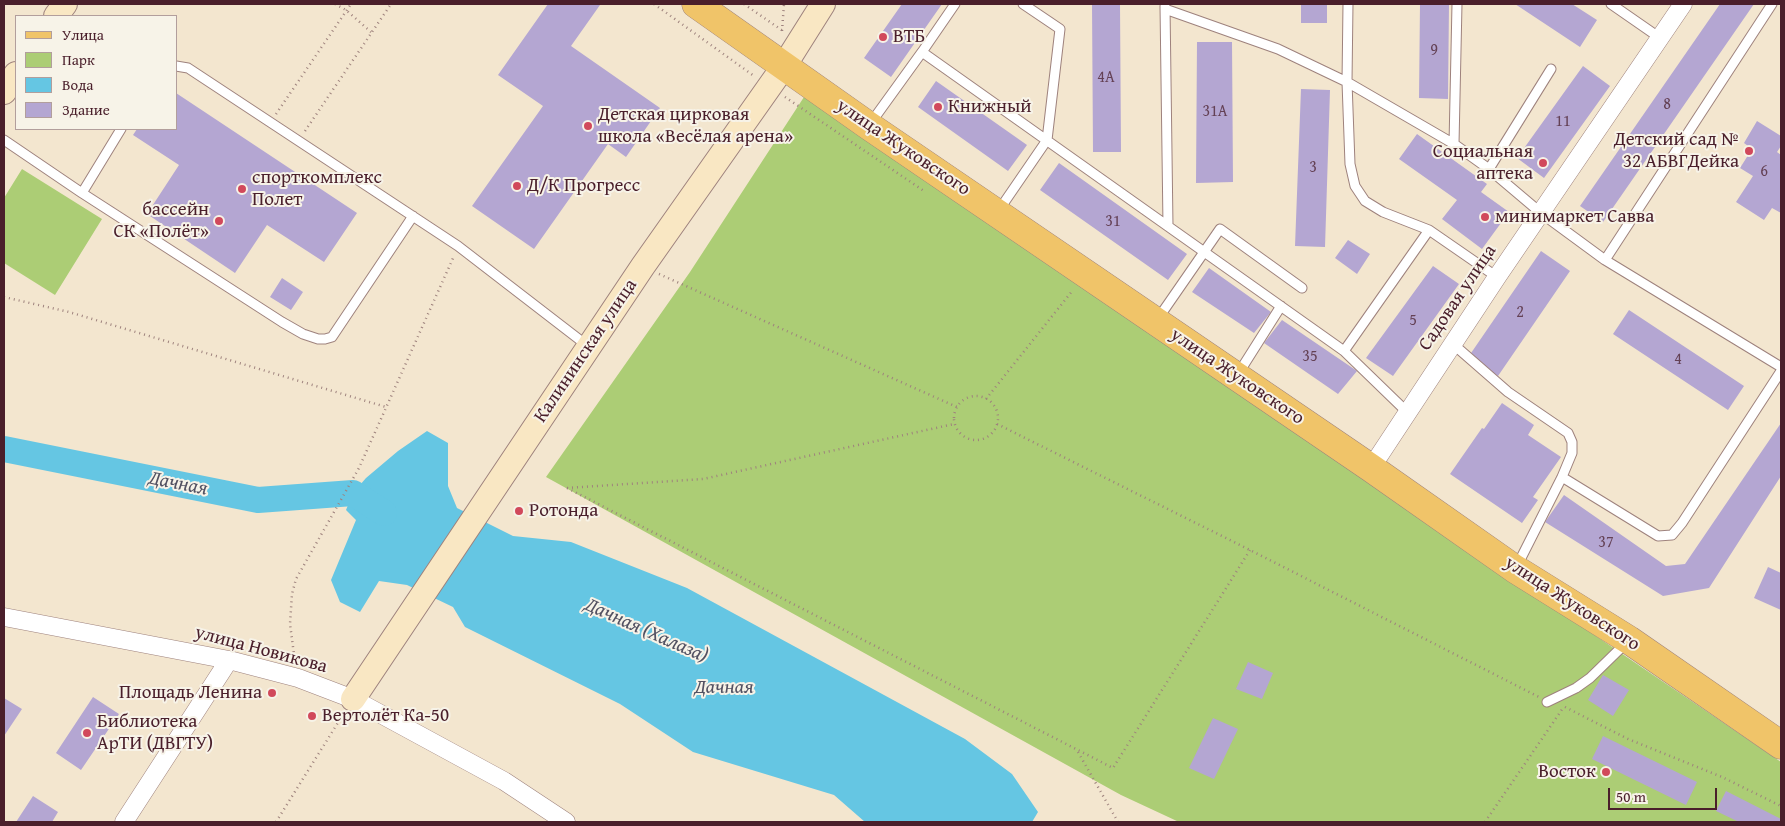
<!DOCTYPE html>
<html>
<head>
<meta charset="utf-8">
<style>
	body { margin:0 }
	#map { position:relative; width:1785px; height:826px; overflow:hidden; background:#f3e6cf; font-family:"Gentium Book Plus",serif }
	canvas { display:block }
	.frame { position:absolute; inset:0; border:5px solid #4a1f2b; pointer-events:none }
	.legend { position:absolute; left:15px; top:15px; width:162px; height:115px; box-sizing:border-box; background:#f7f3e8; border:1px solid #b29e9c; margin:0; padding:6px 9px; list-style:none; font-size:15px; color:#4a1f2b }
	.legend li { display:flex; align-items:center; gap:10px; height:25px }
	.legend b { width:25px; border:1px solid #b29e9c }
	.scale { position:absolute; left:1608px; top:788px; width:109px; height:22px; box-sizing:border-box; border:2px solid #4a1f2b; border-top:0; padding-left:6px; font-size:15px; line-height:18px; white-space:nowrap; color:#4a1f2b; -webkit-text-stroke:4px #f7f3e8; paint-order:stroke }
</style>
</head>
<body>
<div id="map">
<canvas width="1785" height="826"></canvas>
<div class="frame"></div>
<ul class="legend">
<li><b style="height:6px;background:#f0c469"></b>Улица</li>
<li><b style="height:14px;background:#accd75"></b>Парк</li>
<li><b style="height:14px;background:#65c6e3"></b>Вода</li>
<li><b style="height:14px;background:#b4a6d2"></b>Здание</li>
</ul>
<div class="scale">50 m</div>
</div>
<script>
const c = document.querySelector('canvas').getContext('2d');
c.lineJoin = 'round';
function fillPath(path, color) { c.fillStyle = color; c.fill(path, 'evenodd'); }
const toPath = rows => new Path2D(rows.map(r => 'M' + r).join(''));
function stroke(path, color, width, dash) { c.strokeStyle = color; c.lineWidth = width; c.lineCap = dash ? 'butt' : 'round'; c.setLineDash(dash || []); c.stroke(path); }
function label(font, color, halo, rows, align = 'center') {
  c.font = font + ' "Gentium Book Plus",serif'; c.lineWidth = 4; c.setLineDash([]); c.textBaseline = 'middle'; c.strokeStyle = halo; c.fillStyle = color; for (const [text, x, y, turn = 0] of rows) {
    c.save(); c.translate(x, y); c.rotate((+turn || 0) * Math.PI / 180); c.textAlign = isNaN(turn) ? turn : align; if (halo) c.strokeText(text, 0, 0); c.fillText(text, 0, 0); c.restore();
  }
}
fillPath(toPath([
	[804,97,1781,762,1781,822,1179,822,1121,795,546,477,690,272],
	[22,169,102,219,55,295,4,263,4,198]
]), '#accd75');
fillPath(toPath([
	[427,431,448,443,448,486,457,508,513,536,571,542,687,588,965,739,1012,774,1038,812,1032,822,865,822,834,795,693,752,620,704,465,627,453,607,407,585,379,581,360,612,340,602,331,580,356,520,346,510,353,493,366,478,398,451]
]), '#65c6e3');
stroke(toPath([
	[4,449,258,500,353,493,384,513]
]), '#65c6e3', 26);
fillPath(toPath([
	[548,4,598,4,600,5,571,46,660,108,626,157,608,144,534,249,472,206,543,106,498,75],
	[902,4,942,4,891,77,864,58],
	[1092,4,1120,4,1121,152,1093,152],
	[1301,4,1327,4,1327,23,1301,23],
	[1420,4,1449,4,1448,99,1419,98],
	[1515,4,1572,4,1597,20,1580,47],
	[1720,4,1754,4,1603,222,1580,206],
	[1197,42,1232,42,1233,182,1196,183],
	[1583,66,1610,86,1544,178,1517,158],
	[936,81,1027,145,1008,171,918,107],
	[1301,89,1330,90,1325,247,1295,246],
	[176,93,357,213,324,262,267,225,235,273,147,214,179,165,133,135,137,129,176,129],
	[1757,121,1781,136,1781,146,1777,152,1781,155,1781,213,1772,208,1764,220,1736,202,1753,176,1740,168,1752,149,1744,143],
	[1417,134,1487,184,1481,192,1509,212,1482,249,1442,219,1457,200,1399,159],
	[1059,163,1187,254,1168,280,1040,190],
	[1348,240,1370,254,1357,274,1335,258],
	[1541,251,1570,271,1498,376,1469,356],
	[1433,266,1459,284,1393,376,1366,358],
	[1209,268,1271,312,1254,333,1192,292],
	[282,278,303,292,291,310,270,297],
	[1629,310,1744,386,1728,410,1613,334],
	[1282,320,1357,371,1338,394,1264,343],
	[1502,403,1534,425,1528,435,1561,457,1533,497,1538,500,1522,523,1450,474,1482,428,1484,429],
	[1781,423,1781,476,1709,588,1663,596,1545,522,1564,495,1666,566,1685,564],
	[1768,567,1781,573,1781,610,1754,598],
	[1248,662,1273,673,1262,699,1236,689],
	[1603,675,1629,690,1613,716,1588,700],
	[93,697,119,714,81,770,56,753],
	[4,698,22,709,4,736],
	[1213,718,1238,729,1214,779,1189,768],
	[1603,736,1697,782,1686,805,1592,759],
	[1726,791,1781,819,1781,822,1739,822,1716,811],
	[33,796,58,812,52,822,16,822]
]), '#b4a6d2');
const lane = toPath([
	[1348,4,1347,82,1350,164,1355,186,1365,201,1383,212,1429,230,1497,277],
	[1611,4,1660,38],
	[1165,6,1168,226],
	[1165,9,1278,49,1347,82,1454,144,1489,169,1541,213,1605,260,1781,367],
	[922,52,1344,351,1408,413],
	[176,66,188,68,458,246,589,347],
	[870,124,922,52,955,4],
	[4,140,82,193,121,129],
	[1454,144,1457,4],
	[1489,169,1551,69],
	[82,193,282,322,303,334,318,339,325,339,332,337,413,216],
	[999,210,1047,140,1060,29,1023,4],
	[1605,260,1772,4],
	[1157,320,1220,229,1302,288],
	[1453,344,1508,392,1568,433,1572,442,1572,453,1562,477,1658,536,1672,535,1682,523,1781,371],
	[1344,351,1429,230],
	[1238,374,1281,306],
	[1517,566,1562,477],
	[1547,702,1576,688,1590,678,1627,642]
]);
const street = toPath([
	[1371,468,1497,277,1683,4],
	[4,617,229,660,298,678,353,699,504,781,566,822],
	[124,822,229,660]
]);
const secondary = toPath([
	[56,16,65,4],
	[4,92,16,74],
	[353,699,643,266,784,66,823,4]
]);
const primary = toPath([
	[696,4,869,126,1371,468,1515,569,1629,640,1781,745]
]);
stroke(lane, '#9e827d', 11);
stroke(street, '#9e827d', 19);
stroke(secondary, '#9e827d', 26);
stroke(primary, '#9e827d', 29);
stroke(toPath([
	[335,4,346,10,371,32],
	[654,4,754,76],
	[744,4,783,31],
	[782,31,784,4],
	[785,97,924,191],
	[276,114,351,4],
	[305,131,391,4],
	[659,274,957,407],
	[4,297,69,312,386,407],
	'954 418a22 22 0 1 1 44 0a22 22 0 1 1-44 0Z',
	[986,399,1073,290],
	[997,424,1250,550,1539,697],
	[567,488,1113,768,1250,550],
	[567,488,703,479,954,424],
	[295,662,290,624,292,594,296,579,359,468,454,256],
	[1565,707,1628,739,1722,777,1781,806],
	[1078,752,1118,822],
	[276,822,344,713],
	[1485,822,1563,708]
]), '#9e827d', 2.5, [1, 4]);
stroke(lane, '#fff', 9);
stroke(street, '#fff', 18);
stroke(secondary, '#f9e7c3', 24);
stroke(primary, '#f0c469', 28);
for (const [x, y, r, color] of [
	[883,37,5,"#d1495b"],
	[938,107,5,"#d1495b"],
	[588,126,5,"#d1495b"],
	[1749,151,5,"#d1495b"],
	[1543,163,5,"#d1495b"],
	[517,186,5,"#d1495b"],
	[242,189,5,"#d1495b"],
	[1485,217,5,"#d1495b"],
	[219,221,5,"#d1495b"],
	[519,511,5,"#d1495b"],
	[272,693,5,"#d1495b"],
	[312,716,5,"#d1495b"],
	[87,733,5,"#d1495b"],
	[1606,772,5,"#d1495b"]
]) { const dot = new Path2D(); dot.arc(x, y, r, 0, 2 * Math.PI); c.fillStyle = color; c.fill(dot); stroke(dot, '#f7f3e8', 2); }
label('16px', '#644155', null, [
	["9",1434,51],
	["4А",1106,78],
	["8",1667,105],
	["31А",1215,112],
	["11",1563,122],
	["3",1313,168],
	["6",1764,172],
	["31",1113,222],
	["2",1520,313],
	["5",1413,321],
	["35",1310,357],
	["4",1678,360],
	["37",1606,543]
]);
label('19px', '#4a1f2b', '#f7f3e8', [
	["ВТБ",893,37],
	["Книжный",948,107],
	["Детская цирковая",598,115],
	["школа «Весёлая арена»",598,137],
	["Детский сад №",1739,140,"right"],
	["32 АБВГДейка",1739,162,"right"],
	["Социальная",1533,152,"right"],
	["аптека",1533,174,"right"],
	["спорткомплекс",252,178],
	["Полет",252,200],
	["Д/К Прогресс",527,186],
	["бассейн",209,210,"right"],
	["СК «Полёт»",209,232,"right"],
	["минимаркет Савва",1495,217],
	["Ротонда",529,511],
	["Площадь Ленина",262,693,"right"],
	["Вертолёт Ка-50",322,716],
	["Библиотека",97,722],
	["АрТИ (ДВГТУ)",97,744],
	["Восток",1596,772,"right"]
], 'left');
label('19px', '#4a1f2b', '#f7f3e8', [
	["улица Жуковского",903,148,34],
	["Садовая улица",1458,298,-56],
	["Калининская улица",586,351,-56],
	["улица Жуковского",1237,377,34],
	["улица Жуковского",1572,604,33],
	["улица Новикова",261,650,15]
]);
label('italic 20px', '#525162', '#f7f3e8', [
	["Дачная",178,484,11],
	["Дачная (Халаза)",646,631,24],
	["Дачная",724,688]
]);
</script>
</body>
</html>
